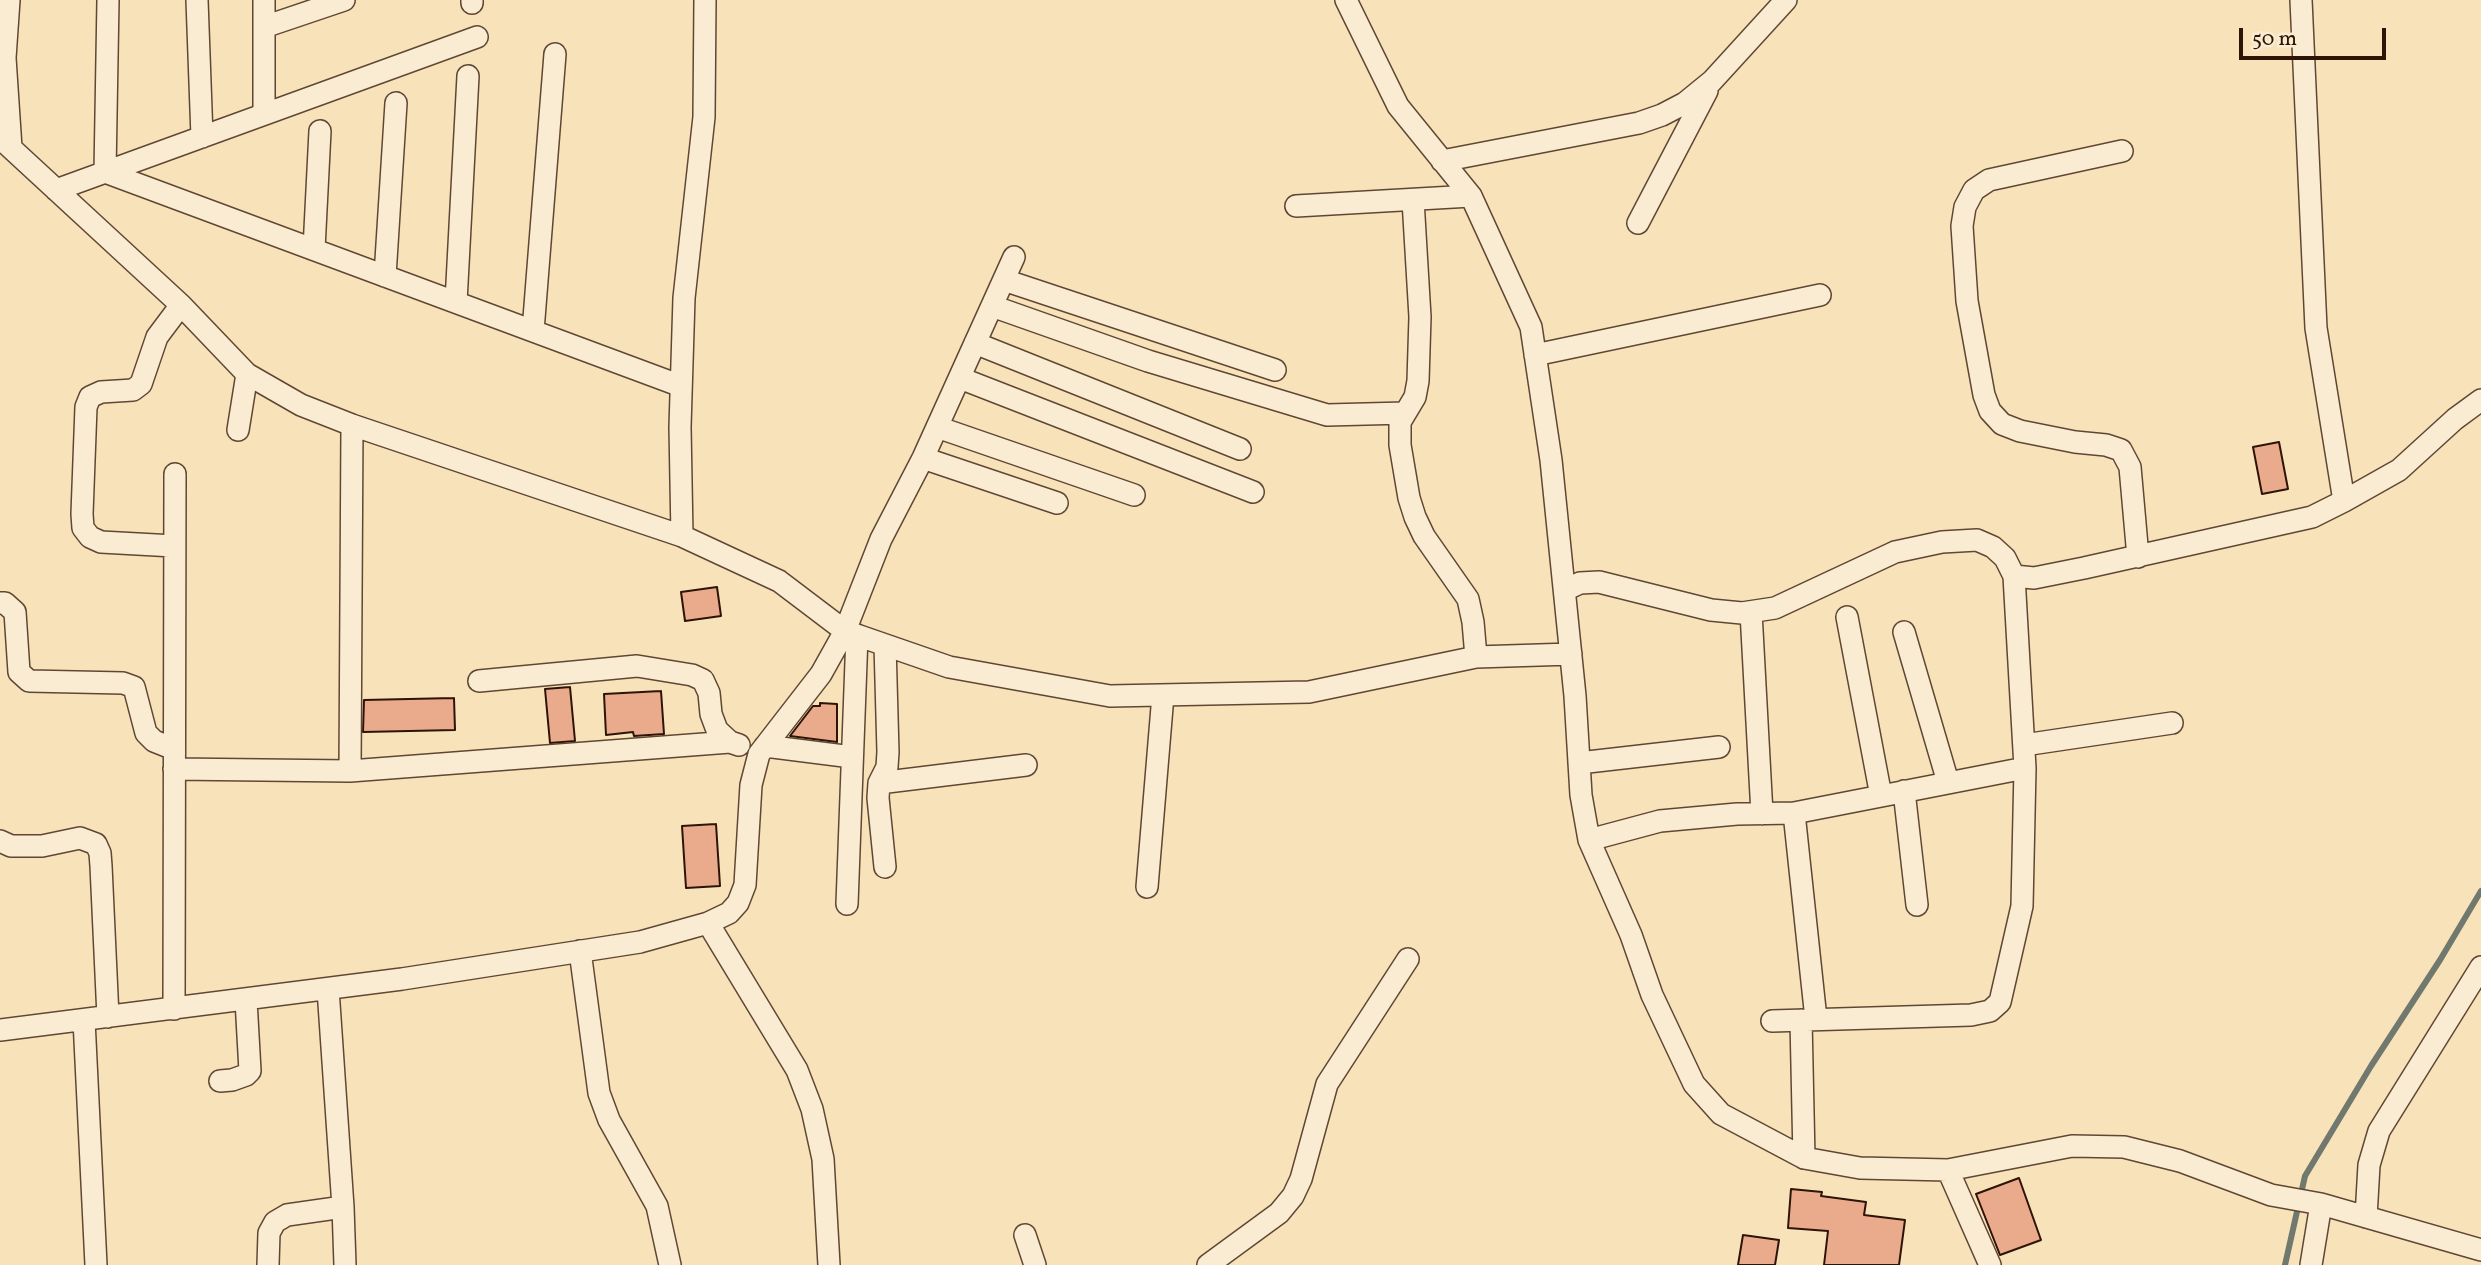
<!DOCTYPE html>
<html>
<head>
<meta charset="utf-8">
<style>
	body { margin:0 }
	#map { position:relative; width:2481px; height:1265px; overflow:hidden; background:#f7e2b9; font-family:Vollkorn,serif }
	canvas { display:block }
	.scale { position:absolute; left:2239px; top:28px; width:147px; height:32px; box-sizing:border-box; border:4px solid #2e1307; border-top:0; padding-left:9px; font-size:21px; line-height:24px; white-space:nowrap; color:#2e1307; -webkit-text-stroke:5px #faecd2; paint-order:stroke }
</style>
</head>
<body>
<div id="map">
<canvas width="2481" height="1265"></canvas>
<div class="scale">50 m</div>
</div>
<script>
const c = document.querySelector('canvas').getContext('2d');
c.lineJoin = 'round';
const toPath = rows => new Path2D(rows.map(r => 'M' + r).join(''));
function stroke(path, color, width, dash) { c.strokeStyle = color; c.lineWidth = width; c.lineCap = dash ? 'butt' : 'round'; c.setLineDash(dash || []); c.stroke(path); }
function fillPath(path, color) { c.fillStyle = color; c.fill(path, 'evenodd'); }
stroke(toPath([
	[2285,1265,2305,1176,2371,1066,2440,960,2481,891]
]), '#71796e', 6);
const building = toPath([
	[2279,442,2288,489,2262,494,2253,447,2279,442],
	[717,587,721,616,685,621,681,592,717,587],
	[570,687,575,741,550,743,545,689,570,687],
	[661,691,664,734,634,736,633,732,606,735,604,694,661,691],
	[454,698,455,730,363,732,364,700,454,698],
	[820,703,837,704,837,742,790,736,813,706,820,706,820,703],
	[716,824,720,886,686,888,682,826,716,824],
	[2019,1178,2041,1240,2000,1255,1976,1194,2019,1178],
	[1791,1189,1822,1192,1821,1196,1866,1202,1864,1215,1905,1220,1899,1265,1824,1265,1828,1231,1788,1228,1791,1189],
	[1743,1235,1779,1240,1775,1265,1738,1265,1743,1235]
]);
fillPath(building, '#eaab8d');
stroke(building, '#2e1307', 2);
const minor = toPath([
	[9,0,5,58,11,148],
	[108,0,105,172,681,386],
	[197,0,202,137],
	[264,0,264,114],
	[472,0,472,3],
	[1346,0,1398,106,1471,196,1531,327,1551,460,1575,696,1581,795,1589,840,1631,935,1652,995,1694,1084,1721,1114,1804,1158,1860,1168,1948,1170,2072,1146,2124,1147,2180,1161,2271,1195,2321,1204,2481,1250],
	[2301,0,2316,328,2344,501],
	[264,27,344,0],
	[0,138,181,305,247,374,301,405,352,425,682,536,779,581,845,631,949,667,1110,696,1309,692,1476,657,1571,654],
	[2122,151,1989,180,1974,190,1965,207,1962,226,1967,301,1984,395,1990,411,2002,424,2020,431,2075,442,2106,445,2121,450,2130,467,2138,557],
	[1442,161,1639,123,1662,115,1685,103,1712,81,1786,0],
	[56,190,477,37],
	[1413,200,1420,317,1418,381,1415,397,1400,422,1400,445,1409,498,1415,517,1424,536,1468,599,1473,622,1476,657],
	[1296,206,1471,196],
	[1638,223,1707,91],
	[314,249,320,131],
	[385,276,396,103],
	[1004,280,1275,370],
	[456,302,468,76],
	[992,306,1148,361,1327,415,1405,413],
	[533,331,555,54],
	[975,343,1240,449],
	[1535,355,1820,295],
	[960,378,1253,492],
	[937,427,1134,495],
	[238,430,247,374],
	[923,458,1057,503],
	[682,536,680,427,684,298,704,117,705,0],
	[174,546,101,542,90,537,83,528,82,514,86,407,90,397,101,392,133,390,141,384,157,337,181,305],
	[1565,590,1580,583,1599,582,1711,610,1742,613,1775,608,1895,552,1942,542,1977,540,1993,547,2005,558,2014,576,2034,578,2084,568,2312,517,2344,501,2399,470,2455,419,2481,400],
	[0,603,5,603,15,612,19,672,29,681,123,683,134,687,146,733,154,741,174,749],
	[1751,612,1762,814],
	[1847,617,1881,796],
	[1904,632,1948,782],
	[479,681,637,666,692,675,703,680,709,693,711,714,717,730,730,742,739,745],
	[2024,745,2172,723],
	[765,746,852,757],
	[1579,763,1719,747],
	[174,769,350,771,730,742],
	[350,771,352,425],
	[879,783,1026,765],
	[1904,791,1917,905],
	[1794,813,1816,1019],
	[1589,840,1660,821,1737,814,1794,813,2025,768],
	[0,841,11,846,42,846,80,838,96,844,100,853,101,866,108,1017],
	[885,867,878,798,879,783,887,767,888,752,885,645],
	[1147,887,1163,695],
	[847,904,857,635],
	[708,923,797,1070,812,1109,823,1159,829,1265],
	[580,951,599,1093,609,1120,657,1206,670,1265],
	[328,989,343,1207,345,1265],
	[174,1009,175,474],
	[84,1020,96,1265],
	[1801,1020,1804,1158],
	[1772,1021,1971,1015,1990,1011,2000,1002,2022,906,2025,768,2014,576],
	[0,1030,402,979,640,942,708,923,729,913,738,903,745,885,751,785,759,754,821,674,845,631,881,539,923,458,1014,257],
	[220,1081,232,1080,246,1075,250,1071,246,1000],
	[1948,1170,1990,1265],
	[2366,1217,2369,1165,2379,1131,2481,967],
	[1025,1235,1035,1265],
	[268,1265,269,1233,275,1222,287,1215,343,1207],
	[1208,1265,1279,1213,1293,1196,1301,1179,1327,1084,1408,959],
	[2311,1265,2321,1204]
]);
stroke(minor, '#604734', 24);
stroke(minor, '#faecd2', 21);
</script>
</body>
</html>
